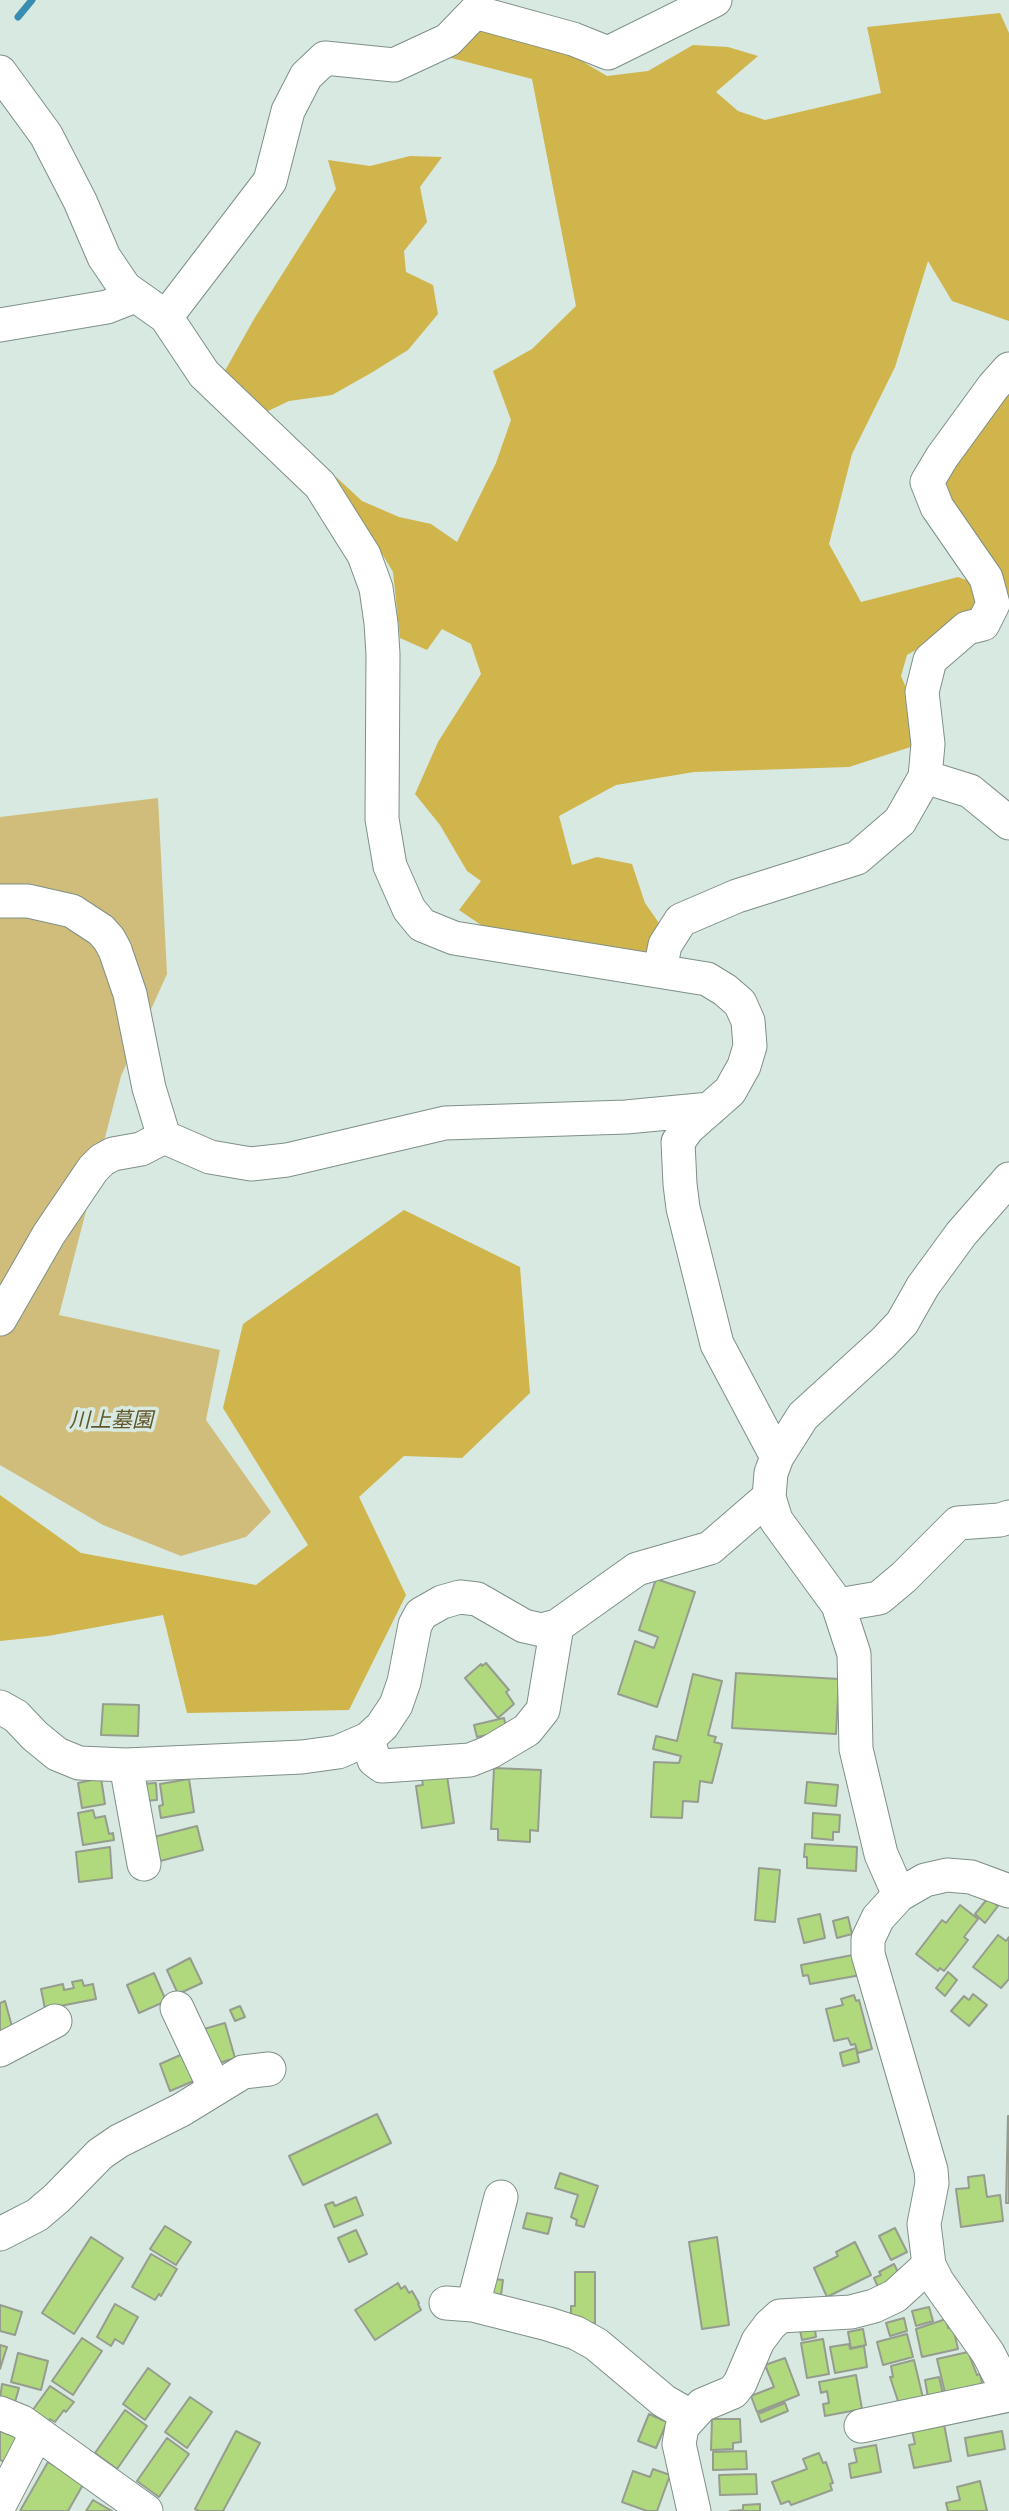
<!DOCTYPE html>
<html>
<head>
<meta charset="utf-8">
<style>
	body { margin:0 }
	canvas { display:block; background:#d7e9e0 }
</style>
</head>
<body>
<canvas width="1009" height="2511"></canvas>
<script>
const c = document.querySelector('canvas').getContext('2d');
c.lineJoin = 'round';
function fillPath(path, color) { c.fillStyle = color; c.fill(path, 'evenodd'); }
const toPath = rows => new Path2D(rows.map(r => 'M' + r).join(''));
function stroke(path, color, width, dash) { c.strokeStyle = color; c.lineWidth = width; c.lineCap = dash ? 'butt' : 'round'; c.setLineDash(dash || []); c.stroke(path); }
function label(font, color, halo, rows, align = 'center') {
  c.font = font + ' "Source Serif 4","Noto Sans JP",serif'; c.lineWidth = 7; c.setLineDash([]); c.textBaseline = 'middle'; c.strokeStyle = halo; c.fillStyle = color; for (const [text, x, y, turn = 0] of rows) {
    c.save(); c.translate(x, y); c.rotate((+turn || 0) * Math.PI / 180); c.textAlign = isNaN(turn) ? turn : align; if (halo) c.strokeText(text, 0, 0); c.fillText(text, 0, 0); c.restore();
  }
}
fillPath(toPath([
	[158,798,167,974,121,1076,59,1315,220,1350,206,1420,271,1512,246,1537,181,1556,103,1525,0,1465,0,817]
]), '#d0bd7b');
fillPath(toPath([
	[1000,13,1009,33,1009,321,952,301,928,261,895,367,852,454,829,544,861,602,958,577,975,583,979,614,907,655,901,676,929,741,849,767,694,772,616,785,559,816,572,865,597,857,632,864,645,903,666,933,649,960,563,938,484,927,459,910,481,881,467,871,440,825,415,794,438,742,481,674,471,644,442,629,427,650,400,638,393,572,335,476,362,501,399,517,431,524,457,542,496,463,511,420,493,371,532,349,576,306,532,79,440,55,489,21,553,44,607,76,648,71,693,45,728,47,758,56,716,92,738,111,765,120,881,93,867,27],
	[410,156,442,157,420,187,427,222,404,251,406,272,433,285,438,314,408,350,371,373,332,395,289,401,249,420,217,385,254,319,336,189,328,160,370,166],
	[1009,386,1009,604,968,524,945,489,950,459],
	[404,1210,520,1267,530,1393,462,1458,404,1456,359,1497,406,1595,349,1710,187,1713,163,1615,48,1636,0,1641,0,1495,81,1553,256,1585,308,1545,223,1408,243,1324]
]), '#d0b44c');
stroke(toPath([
	[18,17,32,0]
]), '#398db1', 7);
const building = toPath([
	[656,1579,695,1592,657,1707,618,1694,635,1641,654,1648,658,1637,639,1630,656,1579],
	[486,1663,509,1690,506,1692,514,1704,498,1718,465,1678,481,1664,482,1666,486,1663],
	[736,1673,839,1679,836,1734,732,1728,736,1673],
	[693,1674,722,1681,708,1735,716,1737,714,1742,722,1744,712,1783,700,1781,698,1802,683,1801,682,1818,651,1817,654,1762,679,1763,681,1756,653,1749,656,1736,677,1741,693,1674],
	[103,1704,139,1705,138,1736,101,1735,103,1704],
	[504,1718,507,1731,477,1737,474,1725,504,1718],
	[494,1768,541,1770,538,1831,530,1830,530,1842,498,1840,498,1829,491,1829,494,1768],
	[446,1769,454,1823,422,1828,416,1786,423,1785,421,1773,446,1769],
	[101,1778,105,1804,82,1808,78,1783,101,1778],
	[189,1779,194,1812,161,1818,159,1806,163,1805,160,1784,189,1779],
	[807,1782,838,1785,836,1806,805,1803,807,1782],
	[156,1783,157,1800,143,1801,142,1784,156,1783],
	[93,1810,95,1818,105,1816,109,1834,113,1833,114,1840,83,1845,78,1813,93,1810],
	[813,1813,840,1815,839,1832,833,1832,833,1840,812,1838,813,1813],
	[197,1826,203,1850,160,1861,154,1837,197,1826],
	[805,1844,857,1847,856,1871,807,1868,807,1857,804,1857,805,1844],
	[110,1847,112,1878,79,1882,76,1852,110,1847],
	[759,1868,780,1870,775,1922,755,1920,759,1868],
	[988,1898,998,1906,985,1923,975,1914,988,1898],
	[960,1905,978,1919,964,1937,968,1940,944,1971,940,1968,938,1971,916,1954,942,1920,946,1923,960,1905],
	[820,1914,825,1938,804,1943,798,1919,820,1914],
	[848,1917,852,1934,837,1938,833,1921,848,1917],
	[998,1935,1006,1941,1009,1937,1009,1979,1001,1988,973,1967,998,1935],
	[858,1954,861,1975,810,1984,808,1975,803,1976,801,1965,858,1954],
	[190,1958,202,1983,178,1994,167,1970,190,1958],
	[948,1972,957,1980,945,1996,936,1988,948,1972],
	[154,1973,166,2001,139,2013,127,1985,154,1973],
	[82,1980,84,1986,93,1984,96,1999,45,2009,41,1989,63,1984,64,1990,74,1988,72,1982,82,1980],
	[973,1994,987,2005,969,2026,951,2011,964,1996,969,2000,973,1994],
	[854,1995,856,2001,859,2000,872,2049,858,2053,855,2044,851,2045,848,2038,834,2041,826,2009,843,2005,841,1999,854,1995],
	[5,2001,13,2030,0,2034,0,2003,5,2001],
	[240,2006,245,2017,235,2021,230,2010,240,2006],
	[225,2023,235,2058,213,2065,204,2029,225,2023],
	[856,2048,859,2062,843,2066,840,2053,856,2048],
	[185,2053,196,2080,170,2091,160,2064,185,2053],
	[377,2114,391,2143,303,2185,289,2156,377,2114],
	[1008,2116,1009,2116,1009,2203,1006,2203,1008,2116],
	[560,2173,598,2186,584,2227,576,2225,577,2220,571,2217,578,2195,555,2188,560,2173],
	[984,2175,987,2197,1000,2195,1003,2221,961,2227,956,2189,969,2188,968,2177,984,2175],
	[356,2197,363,2215,334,2227,325,2205,333,2202,335,2206,356,2197],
	[527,2213,552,2218,548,2234,523,2228,527,2213],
	[165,2226,191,2242,176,2265,150,2249,165,2226],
	[895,2228,907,2252,891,2260,879,2236,895,2228],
	[356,2230,367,2254,349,2262,338,2238,356,2230],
	[91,2237,123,2258,74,2334,42,2313,91,2237],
	[717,2237,729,2325,702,2329,689,2242,717,2237],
	[855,2242,871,2275,827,2297,814,2268,838,2256,836,2252,855,2242],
	[151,2254,177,2269,161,2296,159,2294,155,2300,132,2287,151,2254],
	[894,2264,900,2276,878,2287,874,2278,881,2275,879,2272,894,2264],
	[575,2272,595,2272,595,2323,575,2323,571,2317,571,2306,575,2306,575,2272],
	[485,2278,503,2280,501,2295,482,2293,485,2278],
	[398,2283,401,2289,405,2286,409,2293,412,2291,419,2303,418,2304,421,2310,375,2340,355,2310,398,2283],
	[115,2304,138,2317,123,2344,115,2339,111,2346,97,2337,115,2304],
	[0,2305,22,2312,15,2335,0,2331,0,2305],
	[929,2307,933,2321,916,2326,912,2311,929,2307],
	[904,2318,907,2331,890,2336,886,2323,904,2318],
	[946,2319,948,2328,953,2327,958,2349,922,2357,916,2329,946,2319],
	[814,2322,816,2337,802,2340,799,2325,814,2322],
	[863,2329,866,2345,851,2348,848,2332,863,2329],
	[907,2334,913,2357,883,2365,877,2342,907,2334],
	[82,2338,102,2351,73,2395,52,2381,82,2338],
	[823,2339,829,2374,807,2378,801,2343,823,2339],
	[849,2344,850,2349,864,2346,867,2367,835,2373,830,2347,849,2344],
	[0,2345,7,2347,0,2369,0,2345],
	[968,2352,977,2375,980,2374,983,2388,946,2397,937,2359,968,2352],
	[18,2353,48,2361,41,2390,11,2382,18,2353],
	[785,2358,799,2395,757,2412,751,2396,774,2387,765,2365,785,2358],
	[914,2360,923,2398,899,2404,890,2377,893,2377,891,2366,914,2360],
	[148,2368,170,2384,145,2420,123,2404,148,2368],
	[856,2375,862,2409,825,2416,823,2404,829,2403,827,2391,821,2393,819,2382,856,2375],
	[939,2377,943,2394,928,2397,925,2380,939,2377],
	[2,2384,19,2388,15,2402,0,2399,2,2384],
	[50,2386,74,2402,66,2412,64,2410,55,2422,50,2419,48,2422,32,2411,50,2386],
	[190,2397,212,2412,187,2448,165,2432,190,2397],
	[785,2403,788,2411,761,2422,758,2414,785,2403],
	[125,2410,147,2426,117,2469,95,2453,125,2410],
	[649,2414,667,2422,656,2448,638,2441,649,2414],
	[712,2419,740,2419,741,2442,733,2443,733,2449,711,2450,712,2419],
	[944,2424,951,2461,914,2468,909,2445,915,2444,912,2430,944,2424],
	[0,2429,18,2438,5,2462,0,2460,0,2429],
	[236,2431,260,2443,223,2511,199,2511,195,2509,236,2431],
	[1002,2431,1005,2449,968,2456,965,2438,1002,2431],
	[167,2438,189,2454,159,2497,137,2481,167,2438],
	[876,2445,881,2472,851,2478,849,2464,857,2462,854,2449,876,2445],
	[746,2451,747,2469,713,2470,713,2452,746,2451],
	[819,2453,823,2463,826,2462,833,2483,830,2484,832,2490,791,2505,789,2501,781,2504,772,2482,807,2469,803,2459,819,2453],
	[48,2462,84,2483,68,2511,20,2511,48,2462],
	[653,2469,670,2475,657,2511,647,2511,622,2502,633,2471,650,2477,653,2469],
	[756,2474,757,2494,720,2495,719,2475,756,2474],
	[980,2481,987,2511,948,2511,946,2503,960,2500,957,2487,980,2481],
	[93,2500,112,2511,86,2511,93,2500],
	[760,2504,760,2511,730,2511,743,2510,743,2505,760,2504]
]);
fillPath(building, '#b0d97e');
stroke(building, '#969d8e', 2);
const minor = toPath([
	[0,72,46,135,80,201,104,257,125,288,166,317,204,374,320,485,364,555,376,588,381,623,383,654,382,819,390,866,409,909,422,925,454,938,707,979,725,990,740,1003,748,1021,750,1046,744,1066,730,1091,688,1128,678,1142,680,1184,683,1208,717,1344,777,1457],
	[166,317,270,181,288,111,306,76,325,58,394,65,448,40,475,12,573,39,608,53,715,0],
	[0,325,107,307,135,296],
	[925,777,928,744,922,692,930,660,967,628,983,624,993,604,986,578,937,507,927,482,942,457,993,387,1009,369],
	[0,901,28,901,72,911,101,930,109,939,115,950,130,994,149,1088,164,1137,210,1157,251,1164,287,1160,445,1123,626,1117,710,1109],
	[660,970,665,945,681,920,737,896,857,858,900,821,925,777,970,791,1009,823],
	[0,1319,49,1234,93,1169,102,1160,113,1154,141,1149,164,1137],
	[838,1605,879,1598,904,1577,958,1523,1000,1520,1009,1517],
	[0,1707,16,1716,35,1736,57,1754,79,1763,126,1765,302,1757,338,1752,368,1739,382,1726,396,1705,404,1682,415,1625,421,1614,442,1602,460,1597,477,1599,524,1626,542,1630,557,1626,637,1569,710,1548,769,1497],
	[368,1739,374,1760,382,1766,470,1760,490,1752,527,1730,543,1710,557,1626],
	[126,1765,144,1864],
	[1009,1891,971,1877,947,1875,925,1880,899,1895,878,1918,868,1939,868,1954,931,2170,932,2183,924,2224,929,2265,937,2281,988,2353,1009,2394],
	[899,1895,881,1854,856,1749,854,1654,838,1605,776,1520,769,1497,771,1473,777,1457,803,1416,883,1343,902,1323,923,1286,961,1234,1009,1179],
	[177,2008,215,2089],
	[0,2050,55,2021],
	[0,2234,37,2215,57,2198,100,2154,119,2141,181,2110,243,2072,269,2069],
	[446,2303,473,2305,548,2324,576,2333,596,2344,664,2401,690,2416],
	[473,2305,501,2197],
	[0,2413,22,2422,146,2511],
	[861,2426,1009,2395],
	[0,2504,37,2433],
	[694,2511,679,2444,682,2427,702,2405,733,2392,740,2383,758,2341,770,2325,780,2316,851,2312,874,2306,895,2296,929,2265]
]);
stroke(minor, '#7f9087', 35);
stroke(minor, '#fff', 33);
label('italic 21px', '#61552a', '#d7e9e0', [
	["川上墓園",111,1422]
]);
</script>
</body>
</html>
